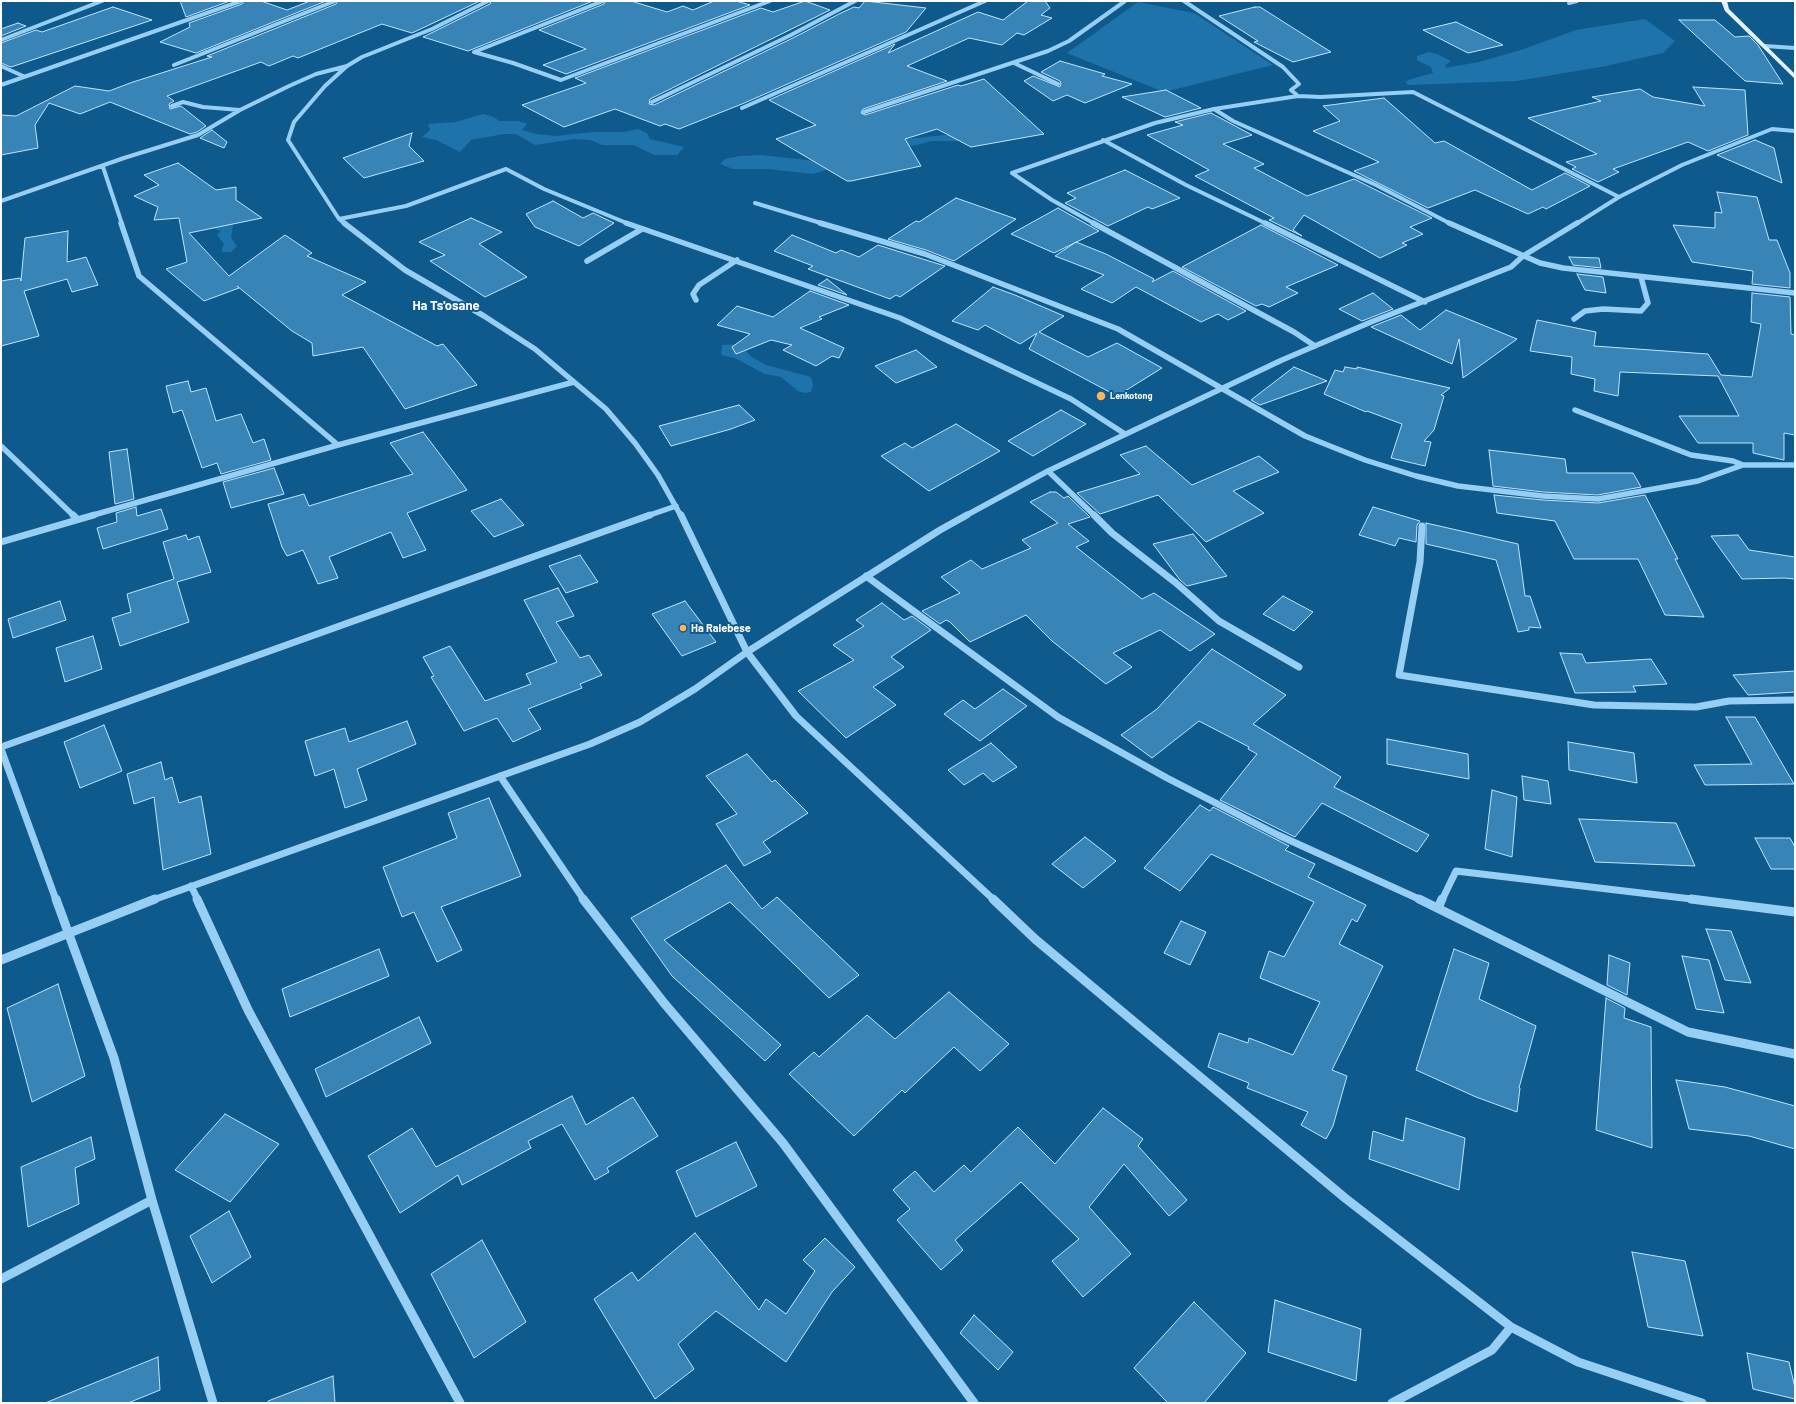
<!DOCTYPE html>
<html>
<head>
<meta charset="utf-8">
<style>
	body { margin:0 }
	#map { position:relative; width:1796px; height:1404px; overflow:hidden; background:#0f5a8d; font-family:Barlow,sans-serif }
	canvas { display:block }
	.frame { position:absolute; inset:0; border:2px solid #fff; pointer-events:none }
</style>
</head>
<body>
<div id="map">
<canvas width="1796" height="1404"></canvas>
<div class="frame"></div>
</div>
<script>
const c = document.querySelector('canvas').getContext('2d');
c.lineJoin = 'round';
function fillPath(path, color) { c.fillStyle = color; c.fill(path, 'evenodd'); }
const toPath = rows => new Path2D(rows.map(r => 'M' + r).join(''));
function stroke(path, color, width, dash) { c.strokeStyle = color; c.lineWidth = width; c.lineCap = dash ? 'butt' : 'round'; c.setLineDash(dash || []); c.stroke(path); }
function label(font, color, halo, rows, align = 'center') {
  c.font = font + ' Barlow,sans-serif'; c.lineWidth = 4; c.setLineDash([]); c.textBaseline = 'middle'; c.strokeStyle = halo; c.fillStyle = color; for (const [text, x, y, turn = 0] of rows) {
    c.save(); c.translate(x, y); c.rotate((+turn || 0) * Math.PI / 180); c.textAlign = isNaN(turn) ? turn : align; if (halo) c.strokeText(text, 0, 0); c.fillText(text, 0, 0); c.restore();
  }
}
fillPath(toPath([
	[1138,2,1194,13,1273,65,1164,92,1067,53],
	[1645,19,1675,41,1663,53,1606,66,1517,81,1408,85,1405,82,1411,79,1433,73,1431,67,1417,60,1417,56,1429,52,1437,54,1451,61,1446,65,1445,68,1479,62,1521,50,1576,30],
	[483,114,494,117,499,121,519,121,527,124,522,130,536,134,556,136,592,132,624,132,638,129,647,133,650,139,684,147,677,155,654,155,634,145,602,145,591,140,575,139,535,145,516,134,504,134,471,140,460,152,436,140,422,137,430,130,428,124,456,122],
	[954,134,977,141,931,141,917,145,897,147,813,174,768,169,733,169,720,164,725,159,740,156,760,155,817,161,907,139],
	[228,219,233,225,231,238,237,246,231,252,221,252,224,244,217,235,221,231,213,228],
	[741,344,750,356,766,365,811,377,813,385,811,392,805,393,798,391,781,377,765,374,735,358,721,355,722,345]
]), '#1e73aa');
const building = toPath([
	[180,1,230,1,186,17,180,1],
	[244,1,261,1,287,10,310,1,326,1,196,53,160,42,190,27,189,23,242,4,244,1],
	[338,1,480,1,412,33,382,24,298,58,293,56,269,66,261,62,167,96,174,101,169,104,170,109,181,106,206,126,197,132,190,134,110,102,80,114,49,103,35,125,38,148,1,155,1,115,16,116,75,86,109,91,133,82,212,57,207,56,336,4,338,1],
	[491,1,593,1,468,51,423,37,490,4,491,1],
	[606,1,631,1,667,12,683,6,693,10,714,1,736,1,750,5,566,74,543,65,586,49,539,30,604,4,606,1],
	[805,1,830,10,650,99,649,104,654,105,793,38,839,14,854,7,859,8,865,1,926,8,906,32,742,104,679,129,665,124,660,126,615,109,564,127,522,105,586,83,575,78,761,8,773,12,805,1],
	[1028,1,1045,1,1050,8,1041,15,1052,18,1024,35,1017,33,1002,45,969,38,907,66,947,81,863,109,861,113,865,115,958,85,961,86,984,79,1044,134,971,147,937,129,905,139,921,166,851,181,847,181,776,139,816,125,769,100,895,44,888,53,978,12,1003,20,1028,1],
	[113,7,152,20,11,67,1,63,1,43,36,30,42,32,113,7],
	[1255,7,1260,7,1331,52,1293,62,1254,42,1258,41,1219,16,1255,7],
	[1679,20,1715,20,1735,37,1749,36,1758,45,1783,84,1745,81,1679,20],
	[1456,22,1503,45,1468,53,1423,30,1456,22],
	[18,23,26,26,1,36,1,29,18,23],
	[1060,61,1105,74,1102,76,1132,84,1085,103,1067,95,1053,101,1024,81,1033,76,1060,87,1061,84,1060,81,1041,72,1060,61],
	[1693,87,1745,90,1748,135,1708,151,1688,142,1613,169,1619,172,1598,182,1572,169,1576,167,1566,162,1597,154,1528,118,1601,101,1592,97,1640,89,1653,97,1705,106,1693,87],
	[1166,90,1201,108,1165,117,1122,97,1166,90],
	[1384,98,1435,143,1444,141,1532,190,1565,173,1590,186,1546,209,1543,207,1528,214,1475,190,1428,208,1354,171,1379,162,1313,131,1340,121,1323,106,1384,98],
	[1211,113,1252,135,1223,144,1264,164,1254,168,1307,196,1354,179,1432,218,1410,227,1423,234,1402,243,1407,245,1380,258,1304,215,1293,230,1302,236,1269,220,1274,218,1195,176,1209,170,1147,135,1183,125,1175,122,1211,113],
	[212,130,227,142,224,148,200,138,212,130],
	[412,133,409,146,424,161,364,178,343,158,412,133],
	[1755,140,1774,148,1782,183,1717,155,1755,140],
	[178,163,216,190,236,187,236,200,262,218,189,233,229,276,285,235,312,253,307,256,366,282,342,295,437,346,443,344,477,385,405,409,363,347,313,356,312,343,292,331,237,286,239,288,204,301,166,269,187,262,179,218,154,220,158,207,134,196,159,185,144,175,178,163],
	[1125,170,1180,198,1152,209,1148,207,1108,226,1065,203,1076,198,1067,193,1125,170],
	[1717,192,1757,197,1769,240,1777,240,1790,273,1790,288,1752,284,1753,271,1692,262,1673,225,1715,228,1715,212,1722,213,1717,192],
	[956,198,1016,219,954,261,926,250,888,239,916,221,919,222,956,198],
	[553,201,583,218,593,213,614,223,579,246,535,227,526,214,553,201],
	[1058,208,1099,231,1054,253,1011,234,1058,208],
	[471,218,502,232,479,244,527,277,485,297,430,261,445,255,419,242,471,218],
	[1261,225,1338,265,1286,287,1298,293,1269,307,1262,304,1256,306,1182,267,1261,225],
	[68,231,67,262,86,257,98,285,72,292,67,279,24,291,39,336,1,346,1,281,20,278,21,281,25,238,68,231],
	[792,235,836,253,841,250,859,257,878,245,945,266,900,297,896,295,890,299,808,269,813,266,774,251,792,235],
	[1076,242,1106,254,1154,279,1152,282,1173,271,1246,311,1228,320,1218,314,1201,322,1136,287,1112,303,1081,289,1104,275,1055,256,1076,242],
	[1569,257,1599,258,1601,268,1573,265,1569,257],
	[1577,274,1603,277,1606,293,1585,290,1577,274],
	[827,279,847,295,818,285,827,279],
	[993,287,1015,295,1064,316,1039,332,1088,357,1117,343,1162,368,1117,396,1029,349,1037,333,1020,344,985,325,978,330,952,321,993,287],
	[810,291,849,305,819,317,822,319,800,328,844,348,839,358,832,356,816,366,783,350,792,345,771,340,736,354,732,347,750,334,717,325,737,306,773,317,810,291],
	[1373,293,1393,309,1362,321,1339,309,1373,293],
	[1752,293,1790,297,1791,334,1795,335,1795,435,1784,433,1784,460,1753,453,1753,443,1698,443,1679,416,1739,416,1718,376,1620,372,1618,396,1594,391,1595,379,1571,374,1572,357,1530,351,1537,320,1596,332,1594,346,1708,354,1721,375,1752,377,1761,324,1751,322,1752,293],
	[1446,310,1517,339,1463,378,1459,339,1452,364,1371,327,1401,315,1420,330,1446,310],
	[916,350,937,367,896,383,875,366,916,350],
	[1294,367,1327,381,1260,405,1251,400,1294,367],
	[1345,367,1357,369,1357,367,1450,388,1441,395,1444,396,1434,430,1424,441,1431,442,1425,466,1391,458,1402,424,1367,411,1366,412,1324,394,1335,370,1343,372,1345,367],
	[188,381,191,392,206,388,216,421,241,414,253,443,264,439,271,460,221,474,217,463,202,468,182,410,173,413,166,386,188,381],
	[739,405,755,420,731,429,671,446,659,426,739,405],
	[1061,410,1086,424,1033,456,1008,441,1061,410],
	[956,424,1000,451,929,491,881,456,905,443,912,448,956,424],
	[423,432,467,490,407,513,426,550,403,558,391,532,329,557,338,578,318,584,303,550,287,556,282,547,268,504,304,494,309,506,413,474,390,443,423,432],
	[1146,446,1192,485,1259,456,1279,472,1233,491,1264,513,1206,542,1158,495,1100,514,1077,493,1140,474,1120,455,1146,446],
	[127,449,134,499,115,504,109,452,127,449],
	[1489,450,1565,459,1567,473,1633,473,1641,487,1598,495,1543,492,1493,486,1489,450],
	[274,468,284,494,231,508,223,482,274,468],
	[1050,492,1056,492,1064,498,1068,496,1090,517,1068,524,1089,541,1076,547,1142,599,1154,593,1215,634,1190,651,1160,630,1113,653,1132,667,1106,684,1052,641,1026,615,970,642,950,622,946,620,940,624,922,611,960,593,941,577,971,560,982,569,1031,548,1022,540,1058,523,1030,502,1050,492],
	[1494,495,1543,500,1598,503,1645,495,1678,559,1675,559,1704,617,1665,615,1638,559,1574,559,1555,521,1497,513,1494,495],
	[501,499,524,525,494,537,471,511,501,499],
	[136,507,137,516,161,509,168,529,103,549,97,528,117,522,116,513,136,507],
	[1373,507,1420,521,1417,525,1416,542,1399,538,1395,546,1359,535,1373,507],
	[1426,523,1518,544,1525,596,1530,596,1541,628,1529,627,1529,630,1518,632,1496,560,1426,544,1426,523],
	[1193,534,1227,576,1187,586,1180,580,1153,544,1193,534],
	[186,535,188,540,199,536,211,572,177,582,189,622,120,646,112,618,131,612,127,594,174,579,163,542,186,535],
	[1738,535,1749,550,1795,557,1795,579,1784,578,1742,579,1711,536,1738,535],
	[580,555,598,582,566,593,549,566,580,555],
	[558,588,574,616,556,622,580,658,589,655,602,675,580,684,582,688,528,709,541,729,513,742,497,718,464,731,431,677,434,676,423,657,450,646,485,701,531,684,526,674,557,662,524,600,558,588],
	[1283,596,1313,612,1294,631,1263,614,1283,596],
	[60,601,66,620,13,638,8,619,60,601],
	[685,601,716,642,682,656,652,614,685,601],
	[882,603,904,620,912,616,931,630,891,657,904,667,873,687,896,705,846,738,798,691,854,660,833,645,864,626,856,620,882,603],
	[93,636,102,669,65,682,56,648,93,636],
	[1212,649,1286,695,1253,724,1341,777,1334,787,1429,835,1417,852,1322,803,1295,837,1220,800,1257,754,1248,749,1249,747,1199,721,1152,758,1121,735,1157,709,1212,649],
	[1560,653,1582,654,1586,663,1651,659,1667,684,1633,686,1636,692,1575,693,1560,653],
	[1795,671,1795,692,1748,695,1733,675,1795,671],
	[1003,689,1027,706,980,741,944,714,963,700,975,709,1003,689],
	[1726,717,1755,717,1794,784,1705,785,1694,765,1752,764,1726,717],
	[407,721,416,744,357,769,367,800,345,808,334,769,315,776,305,741,345,728,349,742,407,721],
	[104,725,122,771,80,788,64,742,104,725],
	[1387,739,1468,754,1469,779,1387,764,1387,739],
	[1568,742,1634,753,1637,783,1569,770,1568,742],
	[991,743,1017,767,993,782,983,773,964,785,948,770,991,743],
	[747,754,772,782,775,780,808,813,763,842,771,852,744,866,716,824,737,814,706,776,747,754],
	[161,762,165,780,172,777,179,803,201,796,211,854,163,870,154,797,134,804,127,774,161,762],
	[1522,776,1548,781,1551,804,1524,800,1522,776],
	[1492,790,1517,797,1512,857,1485,849,1492,790],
	[489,798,521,876,441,907,462,950,437,962,414,912,402,917,383,867,457,838,448,813,489,798],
	[1200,805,1210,811,1213,807,1289,846,1285,850,1315,864,1308,877,1366,905,1357,922,1352,919,1339,944,1383,966,1332,1070,1347,1076,1333,1126,1326,1139,1301,1125,1308,1112,1247,1088,1249,1083,1208,1067,1219,1033,1248,1043,1249,1038,1293,1055,1320,1002,1260,978,1269,951,1284,957,1314,902,1211,854,1180,891,1144,868,1200,805],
	[1579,819,1676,823,1695,866,1595,862,1579,819],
	[1085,837,1116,861,1083,888,1052,864,1085,837],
	[1755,838,1790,838,1795,847,1795,869,1771,869,1755,838],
	[726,865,762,909,777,897,859,975,829,998,730,902,664,940,781,1045,765,1061,672,976,631,918,726,865],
	[1181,921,1206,932,1190,965,1164,953,1181,921],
	[1706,929,1731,931,1751,983,1725,980,1706,929],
	[379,949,389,976,290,1017,282,989,379,949],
	[1454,949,1489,963,1479,999,1536,1026,1519,1088,1520,1088,1517,1112,1476,1097,1416,1070,1454,949],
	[1609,955,1630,963,1627,995,1607,985,1609,955],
	[1682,956,1709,960,1724,1013,1696,1009,1682,956],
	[58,984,85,1076,32,1102,7,1008,58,984],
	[949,992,1009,1044,980,1071,954,1047,905,1093,902,1090,854,1136,789,1074,814,1052,819,1057,867,1015,895,1039,949,992],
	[1606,998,1625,1008,1624,1018,1651,1027,1652,1148,1596,1130,1606,998],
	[419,1017,431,1043,326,1097,315,1069,419,1017],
	[1676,1080,1725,1087,1795,1106,1795,1149,1749,1136,1689,1129,1676,1080],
	[572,1096,586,1125,633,1097,658,1136,607,1168,609,1172,595,1180,562,1124,528,1141,531,1148,462,1185,458,1175,400,1213,368,1156,412,1128,436,1167,572,1096],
	[1103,1108,1143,1139,1138,1146,1187,1200,1169,1216,1124,1164,1089,1207,1131,1254,1083,1297,1052,1261,1079,1239,1021,1182,955,1240,963,1250,941,1270,897,1220,910,1209,893,1190,915,1171,934,1192,964,1165,971,1172,1018,1127,1055,1164,1103,1108],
	[225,1114,279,1144,230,1202,175,1170,225,1114],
	[1406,1118,1465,1138,1459,1190,1369,1159,1373,1131,1403,1141,1406,1118],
	[91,1137,95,1159,75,1168,79,1204,28,1227,21,1167,91,1137],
	[736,1142,757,1186,696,1217,676,1171,736,1142],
	[229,1211,251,1257,212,1283,190,1236,229,1211],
	[695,1233,759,1310,766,1299,786,1314,815,1271,803,1260,825,1238,855,1267,832,1292,786,1362,716,1311,678,1344,694,1369,655,1399,594,1299,632,1272,638,1281,695,1233],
	[482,1240,526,1322,474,1358,431,1274,482,1240],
	[1632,1252,1685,1261,1703,1336,1648,1327,1632,1252],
	[1275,1300,1361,1329,1356,1381,1268,1352,1275,1300],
	[1194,1302,1246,1353,1204,1403,1168,1403,1134,1368,1194,1302],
	[974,1315,1013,1352,998,1370,960,1333,974,1315],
	[1747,1353,1789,1362,1795,1388,1795,1399,1753,1389,1747,1353],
	[158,1357,160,1390,128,1403,45,1403,158,1357],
	[333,1376,335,1403,268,1403,268,1401,333,1376]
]);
fillPath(building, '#3884b7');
stroke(building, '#bee4fd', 1);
stroke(toPath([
	[1184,1,1283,67,1299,84,1291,90,1298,96],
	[1569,3,1577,1],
	[1,40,102,1],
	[1765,46,1795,48],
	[474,52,513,63,561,80,770,1],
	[474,52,603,1],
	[1014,63,1058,84],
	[174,65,335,1],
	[1,66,23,76],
	[1,85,241,1],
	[652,102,791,35,855,1],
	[172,106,183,102,203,107,240,110],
	[742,108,985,1],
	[1214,109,1233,121,1376,185,1451,224],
	[864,112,1048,51,1069,41,1125,1],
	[1103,140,1186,185,1267,224],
	[103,167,122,224],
	[1012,173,1155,123,1214,109,1298,96,1321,97,1413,92,1619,197],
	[1012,173,1052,200,1095,224],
	[1,201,124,158,198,135,240,110,289,86,316,74,347,66,362,57,432,29,488,1],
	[755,203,824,224],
	[339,219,406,206,506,169,544,189,629,224],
	[345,224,339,219,288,140,294,122,325,86,347,66],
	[1576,224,1619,197,1682,165,1772,129,1795,131]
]), '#97cef3', 4);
stroke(toPath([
	[121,223,139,276,338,445],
	[344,223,405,270,484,316,535,349,606,409,635,443,658,475,681,516],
	[626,223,900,318,1071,399,1125,434],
	[820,223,925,254,1118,329,1305,436,1365,460,1416,476,1458,486,1543,496,1598,499,1698,481,1743,465,1795,465],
	[1093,223,1294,332,1315,346],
	[1265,223,1425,302],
	[1449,223,1540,263,1563,268,1795,293],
	[587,261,642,229],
	[696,300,693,294,699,285,737,260],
	[1574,319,1585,311,1603,309,1641,311,1648,303,1641,277],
	[1575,410,1691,455,1733,461,1743,465],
	[1,446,74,516],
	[1048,471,1095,516],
	[90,516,338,445,574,382],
	[647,516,676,506],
	[965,516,1048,471,1282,360,1371,322,1511,267,1523,256,1577,223]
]), '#97cef3', 5.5);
stroke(toPath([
	[73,515,77,519],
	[681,515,747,652,796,716,994,900],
	[1094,515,1112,533,1176,583,1219,621,1299,667],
	[1422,526,1420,562,1399,675,1594,705,1696,707,1729,701,1795,700],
	[1,542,94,515],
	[866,576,1058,717,1167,778,1278,835,1421,900],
	[1,747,650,515],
	[1,749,56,900],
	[500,776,584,900],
	[191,886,198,900],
	[153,900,590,744,640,722,695,689,747,652,940,530,967,515],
	[1442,900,1456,871,1700,900]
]), '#97cef3', 7);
stroke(toPath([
	[56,899,114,1058,152,1200,213,1403],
	[197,899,248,1010,460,1403],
	[583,899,664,1003,783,1143,974,1403],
	[993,899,1035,939,1345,1198,1511,1327,1578,1362,1702,1403],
	[1419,899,1688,1032,1795,1054],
	[1691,899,1795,912],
	[1438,908,1442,899],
	[1,960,155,899],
	[1,1279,152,1200],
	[1392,1403,1492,1350,1511,1327]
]), '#97cef3', 9);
fillPath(toPath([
	[1721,1,1727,1,1729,9,1795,74,1795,79,1725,11,1721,1]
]), '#e2f2ff');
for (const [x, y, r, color] of [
	[1101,396,5,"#ffb558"],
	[683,628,4,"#ffb558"]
]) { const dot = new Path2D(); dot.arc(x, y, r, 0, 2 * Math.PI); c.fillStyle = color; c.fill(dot); stroke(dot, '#0f5a8d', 1.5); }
label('bold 9px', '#fff', '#0f5a8d', [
	["Lenkotong",1110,396]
], 'left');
label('bold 11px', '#fff', '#0f5a8d', [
	["Ha Ralebese",691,628]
], 'left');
label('bold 13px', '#fff', '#0f5a8d', [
	["Ha Ts'osane",446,306]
]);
</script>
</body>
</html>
